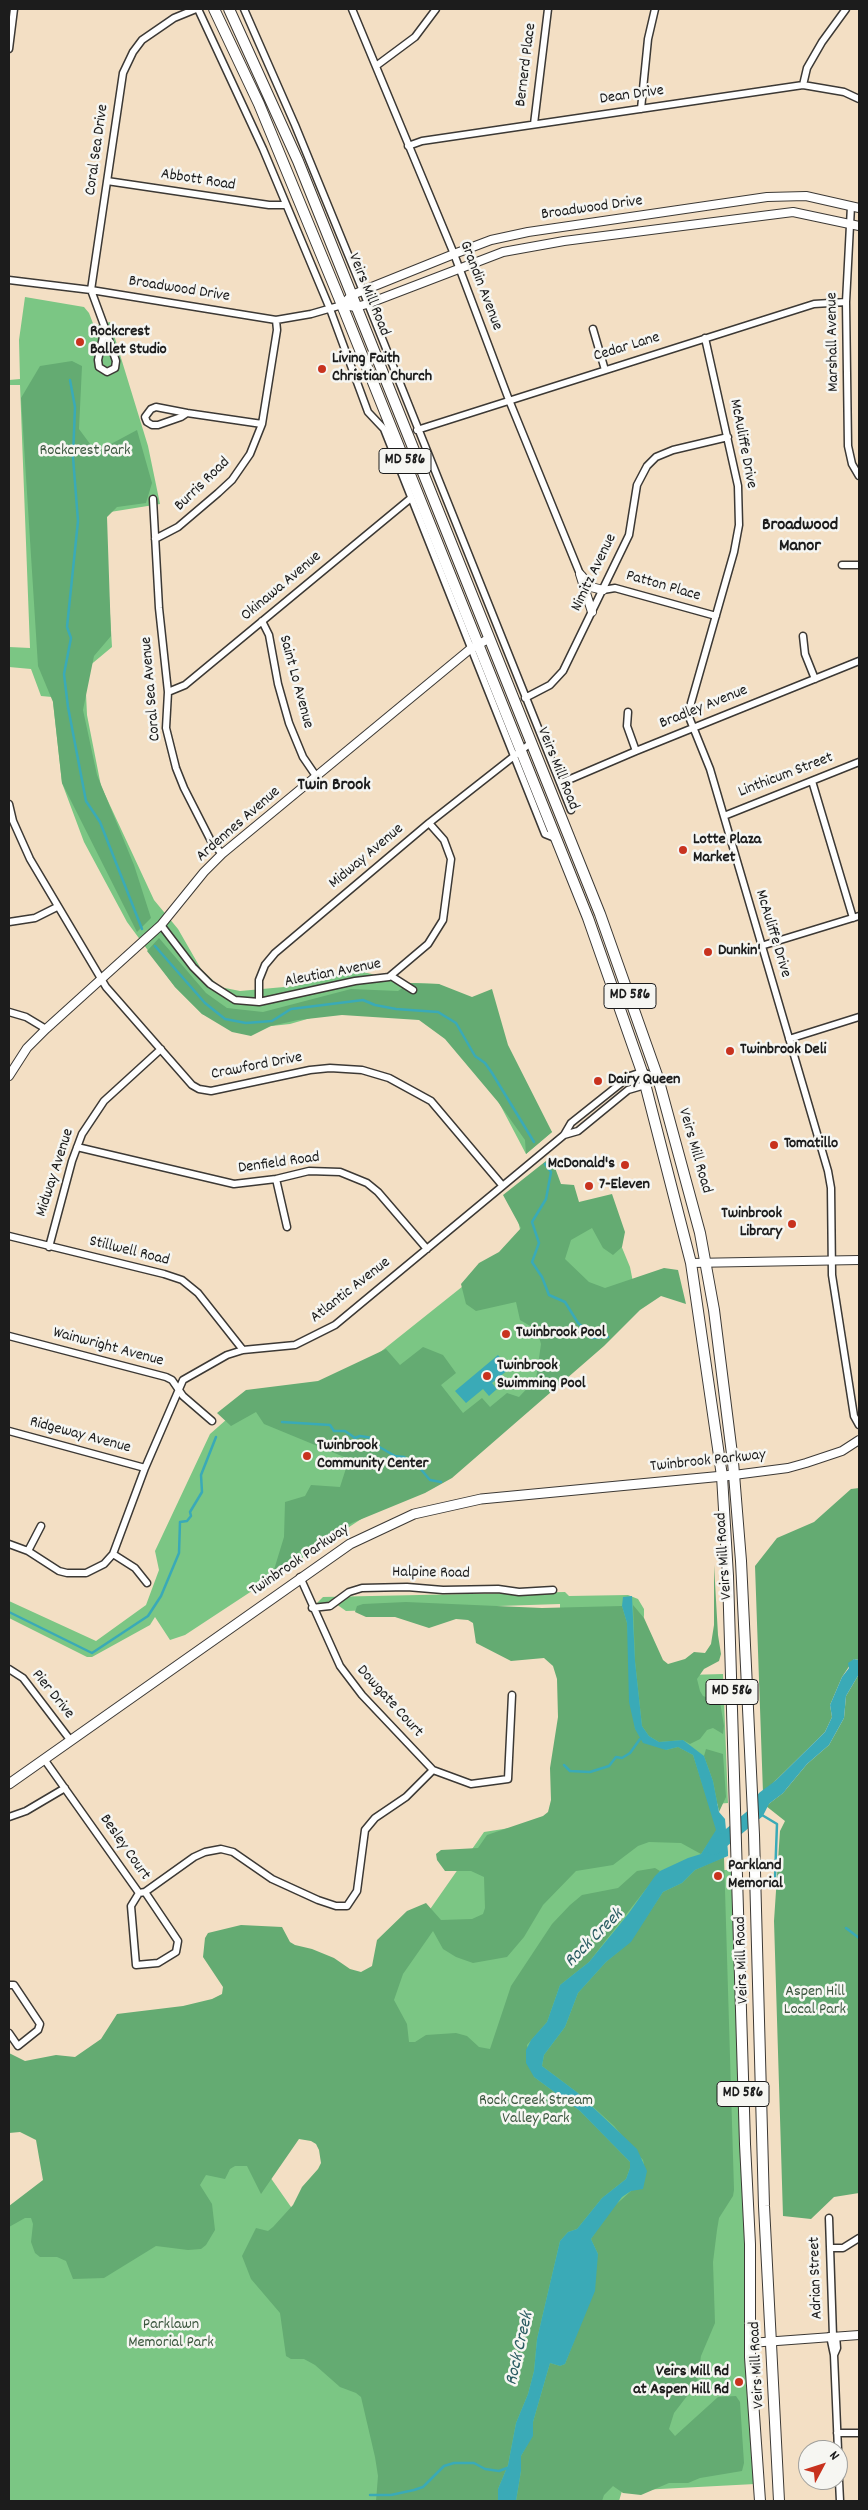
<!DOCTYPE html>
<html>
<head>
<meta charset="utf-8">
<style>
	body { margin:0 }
	#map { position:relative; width:868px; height:2510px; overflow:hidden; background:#f3dfc4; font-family:Dekko,sans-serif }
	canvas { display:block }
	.frame { position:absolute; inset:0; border:10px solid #1c1c1c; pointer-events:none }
	.north { position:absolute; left:798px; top:2440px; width:50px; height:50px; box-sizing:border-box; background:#f6f6f2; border:1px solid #9f9f9c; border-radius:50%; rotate:50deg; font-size:14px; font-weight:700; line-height:20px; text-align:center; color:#1c1c1c }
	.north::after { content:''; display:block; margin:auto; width:18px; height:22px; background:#c8321e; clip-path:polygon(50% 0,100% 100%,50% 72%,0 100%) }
</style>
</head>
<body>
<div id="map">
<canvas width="868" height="2510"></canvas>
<div class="frame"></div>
<div class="north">N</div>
</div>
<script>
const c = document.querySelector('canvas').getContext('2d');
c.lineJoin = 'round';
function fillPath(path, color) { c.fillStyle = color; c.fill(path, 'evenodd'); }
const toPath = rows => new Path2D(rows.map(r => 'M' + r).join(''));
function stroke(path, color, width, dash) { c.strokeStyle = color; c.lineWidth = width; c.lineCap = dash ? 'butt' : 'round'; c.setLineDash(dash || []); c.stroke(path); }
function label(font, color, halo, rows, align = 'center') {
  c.font = font + ' Dekko,sans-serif'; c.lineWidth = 5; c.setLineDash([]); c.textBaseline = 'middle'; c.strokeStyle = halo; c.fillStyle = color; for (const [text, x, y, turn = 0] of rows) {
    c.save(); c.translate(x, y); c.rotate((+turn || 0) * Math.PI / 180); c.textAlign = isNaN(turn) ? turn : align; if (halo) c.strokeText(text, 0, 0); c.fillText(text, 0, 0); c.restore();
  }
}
fillPath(toPath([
	[25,297,84,307,89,313,94,326,110,322,148,446,160,504,104,513,112,647,52,697,41,696,31,669,9,667,9,647,30,648,20,385,9,385,9,380,20,379,19,340],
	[85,672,87,715,101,786,154,900,178,929,201,969,220,987,240,991,295,986,359,971,410,983,439,984,552,1132,526,1154,486,1078,461,1040,418,1017,352,1006,290,1024,244,1029,202,1014,175,987,127,922,84,842,62,783,53,702],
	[513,1197,564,1207,604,1204,630,1267,638,1307,378,1508,185,1635,170,1640,155,1617,150,1625,92,1657,87,1657,9,1618,9,1601,96,1641,146,1605,159,1570,155,1551,210,1434,235,1412,359,1369,522,1239],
	[565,1592,569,1596,628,1595,638,1599,644,1609,644,1615,641,1649,651,1676,723,1674,728,1803,715,1804,717,1870,731,1870,755,2484,622,2491,619,2501,9,2501,9,2223,41,2189,254,2154,298,2217,357,2363,317,2012,403,1948,484,1832,561,1820,560,1604,346,1611,332,1601,315,1605,323,1597]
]), '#7bc684');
fillPath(toPath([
	[72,361,82,366,79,429,96,452,137,430,152,483,146,503,117,507,107,517,111,636,94,656,83,710,97,775,134,865,151,918,137,932,62,783,53,702,38,666,21,398,40,366],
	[159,938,206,993,227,1008,263,1012,351,989,398,991,410,983,439,984,472,997,492,989,508,1045,552,1132,526,1154,525,1140,498,1102,445,1039,419,1020,342,1015,298,1020,271,1026,251,1036,232,1032,202,1014,175,987,147,951],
	[551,1157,561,1184,574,1185,579,1202,612,1194,625,1232,622,1247,613,1255,603,1248,592,1228,571,1240,565,1259,589,1282,605,1288,664,1268,678,1270,686,1304,661,1296,640,1310,604,1346,452,1478,425,1493,352,1523,300,1551,273,1573,284,1537,285,1502,305,1496,311,1485,340,1487,349,1459,264,1424,256,1412,231,1426,217,1413,246,1390,318,1381,386,1349,400,1365,423,1347,443,1355,456,1373,441,1385,463,1413,482,1398,490,1407,507,1393,519,1397,536,1379,541,1344,537,1330,520,1320,516,1302,476,1311,466,1304,461,1284,479,1263,499,1252,521,1228,503,1195],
	[859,1488,859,1660,854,1659,842,1677,830,1705,832,1717,825,1732,763,1793,755,1566,777,1538,814,1522,851,1489],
	[714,1565,718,1635,721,1654,719,1661,704,1669,697,1679,700,1691,703,1696,720,1702,724,1726,723,1734,713,1728,707,1730,700,1739,690,1744,683,1740,659,1742,649,1736,642,1726,635,1661,633,1605,644,1618,663,1660,668,1664,685,1659,694,1652,705,1653,711,1644,714,1625],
	[406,1602,542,1608,622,1606,627,1623,635,1729,666,1750,678,1747,693,1755,717,1830,701,1854,681,1843,649,1842,638,1846,613,1865,576,1871,543,1905,524,1937,507,1957,473,1963,456,1957,443,1949,433,1931,403,1974,394,2000,407,2024,409,2042,415,2042,426,2035,456,2033,467,2036,479,2047,490,2049,511,1986,552,1924,570,1905,582,1895,618,1888,637,1871,655,1868,660,1871,589,1962,560,1985,547,2022,527,2045,534,2077,580,2111,630,2162,630,2168,626,2179,602,2198,577,2229,568,2232,560,2241,537,2339,534,2371,528,2394,516,2423,508,2465,498,2489,498,2501,376,2501,378,2476,375,2457,361,2397,356,2393,340,2387,315,2365,304,2359,291,2359,286,2356,280,2313,251,2279,242,2256,256,2228,268,2231,273,2227,293,2205,302,2187,318,2169,321,2163,319,2150,316,2144,311,2141,299,2139,261,2194,247,2166,235,2166,230,2169,225,2179,206,2175,200,2185,212,2204,215,2230,206,2245,201,2249,188,2250,156,2246,104,2278,73,2279,66,2261,57,2257,40,2257,35,2253,31,2242,33,2224,31,2218,25,2218,9,2227,9,2206,43,2180,36,2140,20,2132,9,2133,9,2053,25,2061,56,2055,75,2057,101,2039,117,2014,183,2006,212,1999,222,1994,223,1987,203,1957,205,1938,208,1933,241,1925,282,1927,290,1942,295,1945,312,1949,334,1958,350,1969,361,1972,372,1966,377,1940,407,1911,426,1903,441,1920,472,1919,483,1914,485,1908,484,1877,471,1871,445,1871,437,1860,436,1854,441,1850,478,1848,487,1835,543,1816,548,1812,551,1800,550,1768,558,1717,557,1679,553,1666,544,1658,511,1661,476,1643,473,1623,468,1620,456,1619,429,1628,395,1617,366,1617,355,1612,357,1606,363,1604],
	[859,1674,859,2193,834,2197,811,2219,783,2216,774,1921,780,1831,785,1821,766,1806,783,1793,807,1764,829,1745,844,1718,846,1696],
	[706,1749,723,1754,726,1797,719,1812,713,1781,704,1756],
	[724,1857,734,2190,733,2196,719,2218,717,2230,713,2262,715,2323,701,2356,697,2383,674,2413,669,2429,675,2436,718,2397,736,2396,740,2402,744,2463,742,2471,700,2478,688,2483,669,2483,641,2495,623,2493,613,2486,604,2495,602,2501,516,2501,521,2471,521,2456,532,2436,533,2422,550,2363,560,2366,565,2364,576,2336,598,2254,591,2239,611,2209,631,2191,644,2165,643,2160,614,2126,578,2093,542,2066,544,2055,565,2027,578,1993,606,1962,630,1942,663,1892,682,1883,695,1870]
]), '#64ab72');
fillPath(toPath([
	[498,1355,509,1369,492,1383,497,1389,489,1396,483,1389,466,1403,455,1391],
	[632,1596,635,1661,642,1726,649,1736,659,1742,683,1740,704,1756,713,1781,719,1812,725,1819,728,1852,728,1856,695,1870,682,1883,663,1892,631,1942,606,1962,578,1993,565,2027,544,2055,542,2066,578,2093,637,2149,647,2171,643,2189,631,2191,622,2197,591,2239,598,2254,595,2291,565,2364,560,2366,550,2363,533,2422,533,2436,521,2456,521,2471,516,2501,498,2501,498,2489,508,2465,516,2423,528,2394,534,2371,537,2339,560,2241,568,2232,577,2229,602,2198,626,2179,630,2168,630,2162,580,2111,534,2077,526,2063,526,2050,531,2040,547,2022,560,1985,589,1962,629,1913,655,1876,660,1871,688,1858,701,1854,716,1830,693,1755,678,1747,666,1750,643,1743,635,1729,629,1702,627,1623,622,1606,623,1597],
	[854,1659,859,1660,859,1674,846,1696,844,1718,829,1745,807,1764,783,1793,766,1806,763,1793,825,1732,832,1717,830,1705,842,1677,849,1668,848,1663]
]), '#3aaab7');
stroke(toPath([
	[70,380,75,407,73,457,78,521,67,627,71,638,64,674,68,707,86,801,100,822,142,929],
	[155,946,205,1003,225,1019,246,1023,272,1021,291,1009,363,1000,375,1005,396,1009,438,1012,456,1023,475,1056,485,1063,492,1073,534,1142],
	[545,1164,551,1172,546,1199,532,1222,539,1243,532,1262,542,1277,549,1295,565,1302,578,1323,591,1334,591,1338,608,1337],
	[282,1422,330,1425,334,1431,345,1431,355,1438,360,1436,372,1438,376,1445,395,1456,404,1457,419,1467,430,1480,441,1482],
	[9,1612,92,1653,148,1616,161,1596,179,1553,180,1522,187,1521,191,1516,190,1512,202,1492,201,1475,216,1437],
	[564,1765,570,1771,590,1772,609,1766,616,1757,622,1758,630,1753,640,1739],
	[757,1812,777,1824,775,1878],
	[846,1928,859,1938],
	[370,2495,391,2495,414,2490,423,2487,444,2466,454,2463,474,2463,485,2469,499,2471,507,2468]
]), '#3aaab7', 2.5);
stroke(toPath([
	[714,1848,757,1812,764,1798,779,1787]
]), '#3aaab7', 14);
const minor = toPath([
	[198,9,263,149,330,309,368,412,384,429,545,834,555,838],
	[244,9,295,125,363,291,571,810],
	[352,9,454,254,509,400,580,574],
	[9,49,14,9],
	[376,66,415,37,436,9],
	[803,85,807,68,822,42,846,9],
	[641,109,648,39,655,9],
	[534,124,548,9],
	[408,146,422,141,803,85,844,92,859,99],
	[107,181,269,205,285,205],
	[851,206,846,302,848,446,852,464,859,476],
	[9,280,91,290,276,320,311,314,342,305],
	[105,328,98,360,99,367,107,372,115,368,116,361,105,328,91,290,123,73,133,52,142,40,174,18,196,9],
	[593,329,605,370],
	[705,338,738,486,739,525,734,552,691,703,689,717,710,769,828,1171,831,1188,832,1275,854,1416,859,1425],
	[156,407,187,413,181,417,158,425,152,425,147,422,145,417,151,409,156,407],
	[187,413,262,424],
	[417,430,814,304,846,302],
	[153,499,159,608,168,692,166,728,176,768,184,788,211,841,222,854],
	[155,539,178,527,218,493,232,480,250,454,262,424,277,330,276,320],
	[842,565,859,565],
	[603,590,615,588,716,616],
	[262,621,269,635,278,684,289,723,303,757,316,776],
	[803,636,805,654,815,679],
	[168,692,185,685,411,498],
	[525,698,550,685,563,671,629,535,637,485,647,466,656,457,673,450,728,437],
	[628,712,627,726,636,751],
	[812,781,853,918],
	[561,783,636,751,859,661],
	[9,804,13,821,30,859,106,987,192,1085,199,1089,211,1091,310,1070,330,1068,362,1070,389,1078,431,1101,502,1185],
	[724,816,859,762],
	[9,922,35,918,57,907],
	[161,925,193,967,210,984,235,1000,259,1002,355,981,389,977,428,944,443,920,451,859,444,840,429,823],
	[761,946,859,916],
	[391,976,413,990],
	[259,1002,259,980,265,965,275,953,429,823,532,742],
	[9,1012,26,1017,46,1029],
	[789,1039,859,1017],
	[564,1135,578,1131,628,1090,645,1085,658,1078],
	[77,1147,234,1184,276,1179,309,1171,340,1172,367,1183,378,1192,427,1249],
	[276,1179,287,1227],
	[9,1236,164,1274,182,1280,198,1293,243,1350],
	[49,1247,72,1161,82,1134,104,1101,161,1049],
	[9,1336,166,1377,172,1380,183,1396,212,1421],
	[9,1431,145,1468],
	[9,1544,28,1551,59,1571,67,1573,86,1573,104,1564,113,1554,145,1468,183,1380,227,1355,243,1350,295,1345,335,1325,564,1135,571,1123,630,1076,642,1072,658,1078],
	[28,1551,41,1526],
	[113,1554,135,1568,147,1583],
	[300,1577,340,1666,362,1695,433,1770,471,1784,508,1779,512,1695],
	[312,1608,330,1606,349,1592,362,1588,407,1587,443,1590,498,1589,519,1592,553,1590],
	[9,1669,23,1678,71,1741],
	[44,1759,139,1893],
	[9,1817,26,1811,65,1788],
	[139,1893,145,1892,194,1857,205,1852,221,1849,233,1852,272,1879,318,1900,336,1906,347,1906,357,1891,365,1830,375,1818,406,1797,433,1770],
	[139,1893,131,1906,136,1965,158,1963,176,1952,178,1941,145,1892],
	[9,1985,14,1985,40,2024,38,2030,18,2046,9,2033],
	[829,2218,833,2336],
	[830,2248,843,2248,859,2238],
	[830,2336,834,2355,838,2450],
	[834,2355,837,2348,836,2336],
	[837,2433,859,2433],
	[838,2461,840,2501]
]);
const tertiary = toPath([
	[342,305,352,295,454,254,491,240,528,232,767,197,806,196,859,208],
	[342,305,356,307,367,304,503,252,564,241,793,212,859,226],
	[580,574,592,612],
	[581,575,591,587,603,590],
	[9,1076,27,1048,46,1029,161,925,204,872,222,854,469,650,488,639],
	[691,1263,859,1260],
	[734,1475,788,1468,806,1463,842,1451,859,1440],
	[750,2343,859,2335]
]);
const secondary = toPath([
	[9,1784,350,1544,414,1514,481,1499,734,1475]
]);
const primary = toPath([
	[214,9,259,104,342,305,588,918,642,1072,691,1263,722,1476,728,1576,745,2144,750,2244,750,2357,760,2501],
	[229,9,298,161,600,914,658,1078,700,1233,714,1310,733,1462,741,1561,754,1835,764,2206,779,2501]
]);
stroke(minor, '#3c3935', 9);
stroke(tertiary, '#3c3935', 10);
stroke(secondary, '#3c3935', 11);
stroke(primary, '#3c3935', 12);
stroke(minor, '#fff', 6);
stroke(tertiary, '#fff', 8);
stroke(secondary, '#fff', 9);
stroke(primary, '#fff', 10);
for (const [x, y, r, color] of [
	[80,342,5,"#c8321e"],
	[322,369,5,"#c8321e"],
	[683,850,5,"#c8321e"],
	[708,952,5,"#c8321e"],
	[730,1051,5,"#c8321e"],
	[598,1081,5,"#c8321e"],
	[774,1145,5,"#c8321e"],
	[625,1165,5,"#c8321e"],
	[589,1186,5,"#c8321e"],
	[792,1224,5,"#c8321e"],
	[506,1334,5,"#c8321e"],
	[487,1376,5,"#c8321e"],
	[307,1456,5,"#c8321e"],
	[718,1876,5,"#c8321e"],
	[739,2382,5,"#c8321e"]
]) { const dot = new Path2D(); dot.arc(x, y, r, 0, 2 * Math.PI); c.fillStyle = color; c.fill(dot); stroke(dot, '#f6f6f2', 2); }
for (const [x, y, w] of [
	[405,461,52],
	[630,996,52],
	[732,1692,52],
	[743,2094,52]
]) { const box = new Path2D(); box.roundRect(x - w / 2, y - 12.5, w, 25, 4); c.fillStyle = '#f6f6f2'; c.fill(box); stroke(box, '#1c1c1c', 1); }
label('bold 15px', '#1c1c1c', null, [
	["MD 586",405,461],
	["MD 586",630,996],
	["MD 586",732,1692],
	["MD 586",743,2094]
]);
label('16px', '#1c1c1c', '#f6f6f2', [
	["Bernerd Place",527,65,-83],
	["Dean Drive",632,96,-8],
	["Coral Sea Drive",98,150,-82],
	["Abbott Road",198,181,9],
	["Broadwood Drive",592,209,-8],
	["Grandin Avenue",480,286,69],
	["Broadwood Drive",179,290,9],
	["Veirs Mill Road",368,295,68],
	["Marshall Avenue",834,342,-91],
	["Cedar Lane",627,348,-17],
	["McAuliffe Drive",742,444,79],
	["Burris Road",203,485,-44],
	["Nimitz Avenue",595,573,-64],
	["Okinawa Avenue",282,587,-40],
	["Patton Place",663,587,16],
	["Saint Lo Avenue",295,682,75],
	["Coral Sea Avenue",152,689,-95],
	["Bradley Avenue",704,708,-22],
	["Veirs Mill Road",557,769,68],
	["Linthicum Street",786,776,-21],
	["Ardennes Avenue",239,825,-41],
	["Midway Avenue",367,857,-40],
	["McAuliffe Drive",772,934,73],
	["Aleutian Avenue",333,974,-11],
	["Crawford Drive",257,1067,-11],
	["Veirs Mill Road",694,1151,74],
	["Denfield Road",279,1164,-8],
	["Midway Avenue",56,1173,-72],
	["Stillwell Road",129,1252,14],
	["Atlantic Avenue",351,1291,-38],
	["Wainwright Avenue",108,1348,15],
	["Ridgeway Avenue",80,1436,15],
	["Twinbrook Parkway",708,1462,-6],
	["Veirs Mill Road",725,1556,-94],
	["Twinbrook Parkway",300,1561,-34],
	["Halpine Road",431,1574,1],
	["Pier Drive",52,1695,51],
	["Dowgate Court",389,1702,48],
	["Besley Court",124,1848,55],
	["Veirs Mill Road",743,1960,-92],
	["Adrian Street",817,2278,-92],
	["Veirs Mill Road",758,2365,-93]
]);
label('bold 16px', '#1c1c1c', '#f6f6f2', [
	["Rockcrest",90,333],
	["Ballet Studio",90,351],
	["Living Faith",332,360],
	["Christian Church",332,378],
	["Lotte Plaza",693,841],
	["Market",693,859],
	["Dunkin'",718,952],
	["Twinbrook Deli",740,1051],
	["Dairy Queen",608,1081],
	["Tomatillo",784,1145],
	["McDonald's",615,1165,"right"],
	["7-Eleven",599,1186],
	["Twinbrook",782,1215,"right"],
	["Library",782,1233,"right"],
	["Twinbrook Pool",516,1334],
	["Twinbrook",497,1367],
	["Swimming Pool",497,1385],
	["Twinbrook",317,1447],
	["Community Center",317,1465],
	["Parkland",728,1867],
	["Memorial",728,1885],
	["Veirs Mill Rd",729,2373,"right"],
	["at Aspen Hill Rd",729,2391,"right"]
], 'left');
label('16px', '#3d5840', '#f6f6f2', [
	["Rockcrest Park",85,452],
	["Aspen Hill",815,1993],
	["Local Park",815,2011],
	["Rock Creek Stream",536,2102],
	["Valley Park",536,2120],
	["Parklawn",171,2326],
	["Memorial Park",171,2344]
]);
label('bold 18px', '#1c1c1c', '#f6f6f2', [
	["Broadwood",800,527],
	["Manor",800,548],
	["Twin Brook",334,787]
]);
label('italic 18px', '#2a5c62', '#f6f6f2', [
	["Rock Creek",595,1939,-45],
	["Rock Creek",521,2349,-77]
]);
</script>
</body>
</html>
